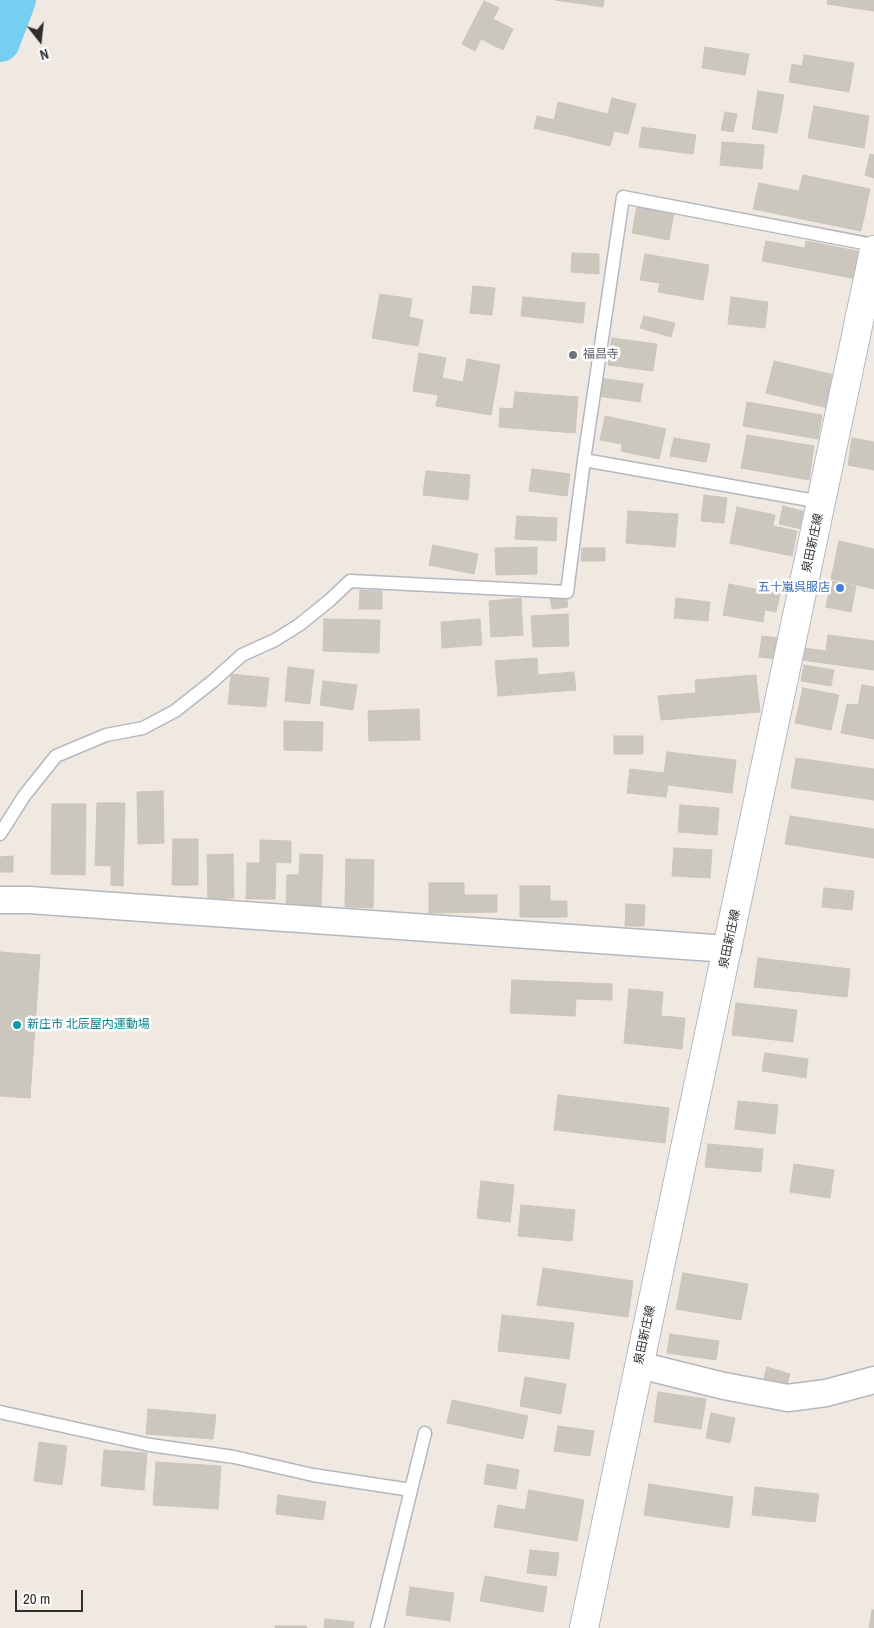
<!DOCTYPE html>
<html>
<head>
<meta charset="utf-8">
<style>
	body { margin:0 }
	#map { position:relative; width:874px; height:1628px; overflow:hidden; background:#efe9e1; font-family:"Archivo Narrow",sans-serif }
	canvas { display:block }
	.north { position:absolute; left:15px; top:15px; width:50px; height:50px; -webkit-text-stroke:4px #fff; paint-order:stroke; rotate:164deg; font-size:14px; font-weight:700; line-height:20px; text-align:center; color:#2e2e2e }
	.north::after { content:''; display:block; margin:auto; width:18px; height:22px; background:#2e2e2e; clip-path:polygon(50% 0,100% 100%,50% 72%,0 100%) }
	.scale { position:absolute; left:15px; top:1590px; width:68px; height:22px; box-sizing:border-box; border:2px solid #2e2e2e; border-top:0; padding-left:6px; font-size:15px; line-height:18px; white-space:nowrap; color:#2e2e2e; -webkit-text-stroke:4px #fff; paint-order:stroke }
</style>
</head>
<body>
<div id="map">
<canvas width="874" height="1628"></canvas>
<div class="north">N</div>
<div class="scale">20 m</div>
</div>
<script>
const c = document.querySelector('canvas').getContext('2d');
c.lineJoin = 'round';
const toPath = rows => new Path2D(rows.map(r => 'M' + r).join(''));
function stroke(path, color, width, dash) { c.strokeStyle = color; c.lineWidth = width; c.lineCap = dash ? 'butt' : 'round'; c.setLineDash(dash || []); c.stroke(path); }
function fillPath(path, color) { c.fillStyle = color; c.fill(path, 'evenodd'); }
function label(font, color, halo, rows, align = 'center') {
  c.font = font + ' "Archivo Narrow","Noto Sans JP",sans-serif'; c.lineWidth = 5; c.setLineDash([]); c.textBaseline = 'middle'; c.strokeStyle = halo; c.fillStyle = color; for (const [text, x, y, turn = 0] of rows) {
    c.save(); c.translate(x, y); c.rotate((+turn || 0) * Math.PI / 180); c.textAlign = isNaN(turn) ? turn : align; if (halo) c.strokeText(text, 0, 0); c.fillText(text, 0, 0); c.restore();
  }
}
stroke(toPath([
	[0,42,16,0]
]), '#75cff0', 40);
const building = toPath([
	[556,0,604,0,603,7,556,0],
	[828,0,874,0,874,11,827,4,828,0],
	[484,1,499,8,493,19,513,29,503,50,481,39,475,51,462,44,484,1],
	[705,47,749,54,745,75,702,68,705,47],
	[804,55,854,63,849,92,789,82,792,64,802,66,804,55],
	[758,91,784,95,777,133,752,129,758,91],
	[612,98,636,104,628,134,614,131,610,146,534,128,537,116,554,120,558,102,608,114,612,98],
	[814,106,869,116,864,148,808,138,814,106],
	[725,112,737,114,733,132,721,130,725,112],
	[642,127,696,135,693,154,639,147,642,127],
	[722,142,764,145,762,169,720,165,722,142],
	[870,154,874,155,874,178,865,175,870,154],
	[803,175,870,189,861,231,753,209,759,183,799,191,803,175],
	[637,206,674,213,669,240,632,233,637,206],
	[766,241,805,248,806,241,862,252,857,279,762,261,766,241],
	[572,253,599,254,599,274,571,272,572,253],
	[645,254,709,265,703,300,658,292,660,283,640,280,645,254],
	[473,286,495,288,492,315,470,313,473,286],
	[380,294,412,299,409,317,423,320,418,346,372,338,380,294],
	[523,297,585,303,583,323,521,316,523,297],
	[731,297,768,302,765,328,728,324,731,297],
	[644,316,675,323,671,337,640,328,644,316],
	[612,338,657,344,653,371,608,365,612,338],
	[419,353,446,358,442,378,463,382,467,359,500,365,491,415,436,406,438,395,413,391,419,353],
	[774,361,835,375,828,408,766,393,774,361],
	[599,378,643,384,640,402,597,396,599,378],
	[515,392,578,397,575,433,499,427,500,408,513,409,515,392],
	[747,402,822,415,818,439,743,426,747,402],
	[605,416,666,429,659,459,621,451,622,444,600,440,605,416],
	[747,435,814,446,809,480,741,468,747,435],
	[674,438,710,444,706,462,670,456,674,438],
	[852,438,874,442,874,470,848,465,852,438],
	[532,469,570,474,567,496,529,491,532,469],
	[426,471,470,475,468,500,423,495,426,471],
	[704,495,727,498,724,523,701,521,704,495],
	[783,506,806,512,802,529,779,524,783,506],
	[737,507,775,515,773,526,797,531,792,556,730,543,737,507],
	[628,511,678,514,675,547,626,543,628,511],
	[517,516,557,518,556,541,515,539,517,516],
	[839,541,874,549,874,589,831,579,839,541],
	[433,545,478,554,474,574,429,565,433,545],
	[537,547,537,574,496,575,495,548,537,547],
	[582,548,605,548,605,561,581,561,582,548],
	[831,581,856,586,851,612,826,607,831,581],
	[729,584,780,594,776,612,765,610,763,622,723,615,729,584],
	[360,590,382,591,382,609,359,609,360,590],
	[566,595,568,607,552,609,550,596,566,595],
	[521,598,523,635,491,637,489,601,521,598],
	[676,598,710,602,708,621,674,618,676,598],
	[568,614,569,646,533,647,531,616,568,614],
	[324,619,380,620,379,653,323,651,324,619],
	[480,619,482,645,442,648,441,622,480,619],
	[828,635,874,641,874,670,802,660,804,648,826,651,828,635],
	[762,636,779,638,776,659,759,657,762,636],
	[537,658,538,675,574,672,576,690,498,696,495,661,537,658],
	[804,665,834,670,831,686,801,681,804,665],
	[288,667,314,670,310,704,285,701,288,667],
	[231,674,269,678,266,707,228,704,231,674],
	[756,675,760,712,661,720,658,696,696,693,695,680,756,675],
	[323,681,357,685,353,710,320,705,323,681],
	[862,685,874,687,874,739,841,733,847,704,858,705,862,685],
	[803,688,839,695,831,730,795,723,803,688],
	[419,709,420,740,369,741,368,711,419,709],
	[284,721,323,722,322,751,284,750,284,721],
	[614,736,643,736,643,754,614,754,614,736],
	[667,752,736,760,732,793,668,785,666,797,627,793,630,769,664,773,667,752],
	[796,758,874,769,874,800,791,788,796,758],
	[163,791,164,843,138,844,137,792,163,791],
	[97,803,125,803,123,886,111,885,111,866,95,865,97,803],
	[52,804,86,804,85,875,51,874,52,804],
	[680,805,719,808,717,835,678,832,680,805],
	[790,816,874,829,874,858,785,844,790,816],
	[173,839,198,839,198,885,172,885,173,839],
	[260,840,291,841,291,863,276,862,275,899,246,899,247,863,260,863,260,840],
	[674,848,712,850,710,878,672,876,674,848],
	[233,854,234,898,208,899,207,855,233,854],
	[300,854,323,855,321,906,286,905,287,875,299,875,300,854],
	[13,856,13,872,0,872,0,857,13,856],
	[346,859,374,860,373,908,345,907,346,859],
	[429,883,464,883,464,895,497,895,497,912,429,913,429,883],
	[520,886,550,886,550,901,567,901,567,917,520,917,520,886],
	[824,888,854,891,852,910,822,907,824,888],
	[626,904,645,905,644,926,625,926,626,904],
	[0,952,40,955,30,1098,0,1096,0,952],
	[758,958,850,969,847,997,754,987,758,958],
	[512,980,612,984,612,1000,576,999,575,1016,510,1013,512,980],
	[629,989,663,992,661,1016,685,1018,682,1049,624,1043,629,989],
	[736,1003,797,1010,793,1042,732,1035,736,1003],
	[765,1053,808,1059,806,1078,762,1071,765,1053],
	[558,1095,669,1108,665,1143,554,1130,558,1095],
	[738,1101,778,1105,775,1134,735,1129,738,1101],
	[708,1144,763,1149,761,1172,705,1167,708,1144],
	[794,1164,834,1170,830,1198,790,1192,794,1164],
	[481,1181,514,1185,510,1222,477,1218,481,1181],
	[521,1205,575,1210,572,1241,518,1236,521,1205],
	[543,1268,633,1281,628,1317,537,1305,543,1268],
	[683,1273,748,1284,741,1320,676,1309,683,1273],
	[502,1315,574,1323,569,1359,498,1351,502,1315],
	[670,1334,719,1341,716,1360,667,1353,670,1334],
	[767,1367,790,1374,785,1392,762,1385,767,1367],
	[525,1377,566,1384,561,1414,520,1406,525,1377],
	[658,1392,706,1399,701,1429,654,1422,658,1392],
	[452,1400,528,1416,523,1439,447,1423,452,1400],
	[148,1409,216,1415,213,1439,146,1434,148,1409],
	[711,1413,735,1418,730,1443,706,1438,711,1413],
	[558,1426,594,1431,590,1456,554,1451,558,1426],
	[39,1442,67,1446,62,1485,34,1481,39,1442],
	[104,1450,147,1453,144,1490,101,1486,104,1450],
	[156,1462,221,1466,218,1509,153,1505,156,1462],
	[487,1464,519,1470,516,1489,484,1484,487,1464],
	[649,1484,733,1497,729,1528,644,1515,649,1484],
	[755,1487,819,1494,815,1522,752,1515,755,1487],
	[529,1490,584,1500,577,1541,494,1527,498,1505,525,1510,529,1490],
	[278,1495,326,1502,323,1520,276,1514,278,1495],
	[530,1550,559,1553,556,1576,527,1573,530,1550],
	[485,1576,547,1587,543,1612,480,1601,485,1576],
	[410,1587,454,1593,450,1621,406,1615,410,1587],
	[872,1610,874,1610,874,1628,869,1628,872,1610],
	[325,1619,354,1622,353,1628,324,1628,325,1619],
	[275,1626,306,1626,307,1628,275,1628,275,1626]
]);
fillPath(building, '#cbc7bf');
stroke(building, '#cbc5ba', 1);
const service = toPath([
	[584,460,623,197,874,245],
	[0,834,24,796,56,756,106,735,143,728,175,711,213,681,242,655,275,640,299,625,330,600,350,581,567,592,584,460,821,502],
	[0,1412,150,1445,234,1457,313,1475,411,1490],
	[377,1628,425,1433]
]);
const minor = toPath([
	[0,900,29,900,728,949],
	[639,1365,724,1386,788,1398,826,1393,874,1380]
]);
const secondary = toPath([
	[584,1628,874,250]
]);
stroke(service, '#b4b7c1', 15);
stroke(minor, '#b4b7c1', 29);
stroke(secondary, '#b4b7c1', 30);
stroke(service, '#fff', 12);
stroke(minor, '#fff', 26);
stroke(secondary, '#fff', 28);
for (const [x, y, r, color] of [
	[573,355,5,"#6b7280"],
	[840,588,5,"#3f7fe0"],
	[17,1025,5,"#0f9aa8"]
]) { const dot = new Path2D(); dot.arc(x, y, r, 0, 2 * Math.PI); c.fillStyle = color; c.fill(dot); stroke(dot, '#fff', 2); }
label('12px', '#5b616d', '#fff', [
	["福昌寺",583,355]
], 'left');
label('12px', '#2e2e2e', '#fff', [
	["泉田新庄線",813,543,-78],
	["泉田新庄線",730,939,-78],
	["泉田新庄線",645,1335,-78]
]);
label('12px', '#366cbe', '#fff', [
	["五十嵐呉服店",830,588]
], 'right');
label('12px', '#0d838f', '#fff', [
	["新庄市 北辰屋内運動場",27,1025]
], 'left');
</script>
</body>
</html>
